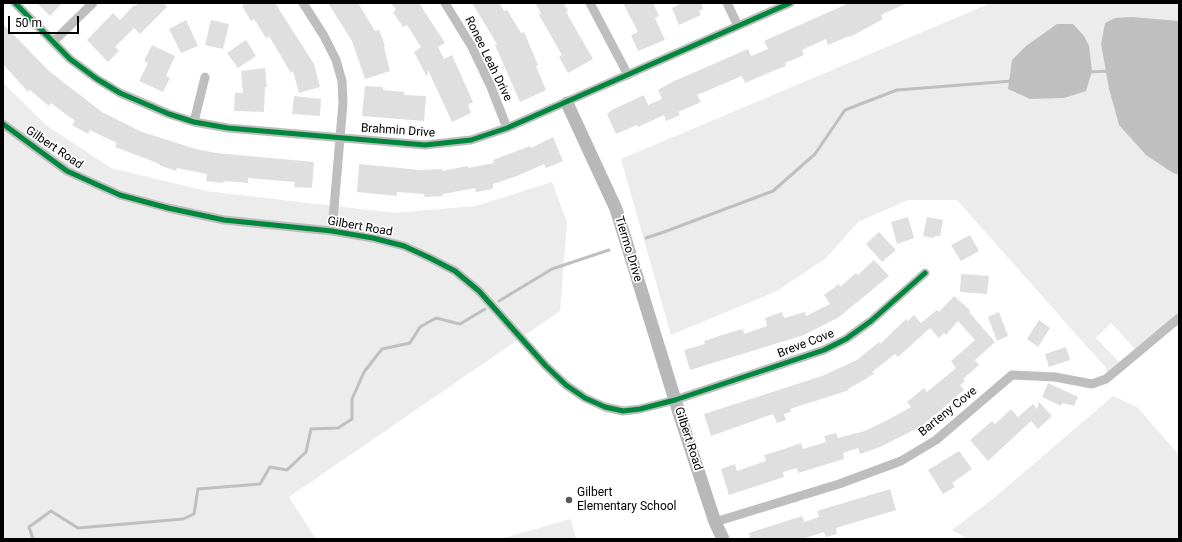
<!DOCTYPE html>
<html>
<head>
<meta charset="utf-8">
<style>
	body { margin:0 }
	#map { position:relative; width:1182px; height:542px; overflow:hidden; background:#fff; font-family:Roboto,sans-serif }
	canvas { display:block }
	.frame { position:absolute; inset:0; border:4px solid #000; pointer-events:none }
	.scale { position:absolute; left:8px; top:16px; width:71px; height:18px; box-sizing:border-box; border:2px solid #000; border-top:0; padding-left:5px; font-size:12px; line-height:14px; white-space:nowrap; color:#000; -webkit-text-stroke:3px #fff; paint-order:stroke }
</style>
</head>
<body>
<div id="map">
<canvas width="1182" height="542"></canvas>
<div class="frame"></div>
<div class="scale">50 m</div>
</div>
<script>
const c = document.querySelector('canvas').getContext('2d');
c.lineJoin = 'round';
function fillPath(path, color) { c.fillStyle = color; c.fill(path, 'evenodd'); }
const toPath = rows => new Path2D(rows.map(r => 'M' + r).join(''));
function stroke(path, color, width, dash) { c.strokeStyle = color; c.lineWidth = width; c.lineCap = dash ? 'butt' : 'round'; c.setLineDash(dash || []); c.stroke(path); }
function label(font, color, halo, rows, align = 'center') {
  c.font = font + ' Roboto,sans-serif'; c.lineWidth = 3.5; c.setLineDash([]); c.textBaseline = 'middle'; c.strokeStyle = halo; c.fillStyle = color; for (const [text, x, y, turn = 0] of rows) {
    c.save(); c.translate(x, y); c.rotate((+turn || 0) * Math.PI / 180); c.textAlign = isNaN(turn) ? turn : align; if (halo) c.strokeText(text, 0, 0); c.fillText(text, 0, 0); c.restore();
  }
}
fillPath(toPath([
	[991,3,1179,3,1179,21,1105,23,1101,44,1109,89,1119,125,1173,173,1179,175,1179,313,1136,350,1111,323,1096,338,1120,363,1107,372,1105,367,957,200,908,200,858,222,825,259,777,291,671,335,621,159],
	[3,83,46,125,111,168,206,191,394,213,476,206,552,182,567,222,560,311,289,497,316,539,3,539],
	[1113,396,1137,407,1179,455,1179,539,968,539,952,530,994,498],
	[571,519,576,539,500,539]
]), '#ececec');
fillPath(toPath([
	[1132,17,1179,21,1179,175,1173,173,1146,155,1119,125,1109,89,1101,44,1105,23,1115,18],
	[1057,24,1073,24,1084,36,1089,46,1092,71,1086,91,1064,98,1030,99,1008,89,1012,60,1026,46]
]), '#bfbfbf');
stroke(toPath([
	[1089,72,1110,71],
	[646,238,664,232,773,191,815,154,845,110,897,90,1012,81],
	[499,301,552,269,609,250],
	[33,539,29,527,51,511,78,528,183,519,194,514,198,489,260,484,270,467,287,470,306,452,311,429,338,428,352,419,352,399,364,372,382,349,410,343,420,327,436,318,460,324,485,309]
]), '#bfbfbf', 3);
fillPath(toPath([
	[37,3,62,3,50,16],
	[139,3,163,3,167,7,140,34,134,28,115,47,119,51,108,62,87,40,113,13,120,20,134,5,136,6],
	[246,3,275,3,314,64,320,87,299,93,293,71,291,73,269,36,266,38,254,19,251,21,242,6],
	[328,3,358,3,375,31,379,30,385,46,384,47,390,71,365,79,352,41],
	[391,3,419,3,445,43,438,47,444,59,452,55,473,102,468,105,471,113,452,122,428,70,427,77,414,52,421,47,407,25,403,27,393,12,396,10],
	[472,3,499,3,504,11,507,10,521,33,524,32,538,65,536,66,546,90,520,102,495,45,497,44],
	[535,3,563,3,568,10,566,12,593,59,568,73,559,57,562,55,539,15,541,13],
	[623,3,653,3,659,16,655,18,665,40,638,51,631,35,638,32],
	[682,3,701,3,703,9,699,11,701,15,679,25,672,8],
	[849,3,907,3,881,15,883,19,850,37,849,36,828,45,826,39,802,50,804,55,785,63,786,66,773,71,745,83,742,76,697,95,701,102,678,112,680,115,666,121,664,115,638,127,637,125,616,134,607,114,612,110,644,95,648,105,662,99,658,90,672,82,748,49,751,56,768,49,764,41],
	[186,20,198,46,181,53,169,29],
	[211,20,229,24,223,49,205,45],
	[3,24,49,71,102,112,142,132,196,149,216,153,314,162,312,188,294,187,295,182,248,178,248,183,224,181,223,183,206,181,207,174,177,168,176,171,159,165,160,164,115,147,117,143,90,130,88,134,72,125,75,121,51,103,49,106,30,90,28,92,3,64],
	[246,40,256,56,238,68,227,53],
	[152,45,175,56,166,76,170,78,163,92,139,81,148,63,144,61],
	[265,68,267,87,265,87,264,112,234,111,235,93,243,93,241,71],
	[365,86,383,87,383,90,404,92,404,95,426,96,424,121,362,116],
	[294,96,321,99,320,116,292,114],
	[553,137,563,161,546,168,544,164,517,176,493,184,493,189,476,192,475,188,443,194,443,196,425,197,424,194,397,192,397,196,357,192,359,164,420,170,442,169,442,171,468,166,468,168,494,163,493,160,530,146,531,148],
	[908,217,914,238,897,244,891,222],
	[927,217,943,220,940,236,935,236,933,238,923,236],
	[879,232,896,250,882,262,866,244],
	[970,235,979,251,961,261,951,245],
	[874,260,889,276,839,317,804,335,690,370,684,350,705,344,704,341,722,335,743,329,744,334,767,326,765,318,782,312,784,318,805,312,806,316,830,304,824,295,839,284,840,287,856,273,858,275],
	[961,274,989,276,987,294,960,292],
	[954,296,970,310,969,312,995,342,975,360,979,365,963,379,965,381,960,385,964,390,922,426,880,447,860,454,858,448,843,453,844,459,798,473,797,468,783,472,784,477,729,495,721,469,735,464,737,471,766,461,764,455,781,450,801,443,803,449,826,442,824,436,836,433,838,438,865,431,891,418,911,407,907,402,924,388,927,392,956,368,951,361,975,340,958,321,946,335,944,333,939,338,930,328,898,357,895,354,872,372,874,374,848,389,849,390,790,409,791,412,784,414,786,420,777,423,773,414,711,436,704,414,822,376,857,360,879,342,880,344,906,319,908,321,914,315,921,323,937,310,939,312],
	[999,312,1008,336,997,341,988,317],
	[1039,320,1050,328,1038,347,1027,339],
	[1066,347,1070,360,1049,367,1045,354],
	[1048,383,1078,397,1074,406,1062,403,1061,406,1042,397],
	[1039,402,1052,416,1038,429,1031,421,988,461,970,440,992,421,995,424,1011,409,1018,417,1033,404,1037,409],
	[959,451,972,469,952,483,955,487,943,494,928,470],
	[890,489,896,510,836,528,837,534,826,537,824,532,802,539,750,539,749,533,802,516,804,522,819,517,817,511]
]), '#dfdfdf');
stroke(toPath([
	[15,3,70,59,97,79,120,93,169,114,194,122,228,128,425,145,471,140,507,128,790,3],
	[303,3,324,36,336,60,342,81,343,103,332,231],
	[445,3,472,47,491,87,507,128],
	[590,3,628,75],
	[727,3,738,26],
	[53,42,93,3],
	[194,122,205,77],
	[3,124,67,171,120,195,168,208,224,220,332,231,373,238,404,246,430,258,455,271,479,291,546,366,566,385,585,398,605,407,623,411,640,409,675,400,824,350,846,339,871,321,925,273],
	[715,522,839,484,901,461,936,440,1012,375,1055,377,1092,384,1106,379,1179,318]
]), '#bebebe', 9);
stroke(toPath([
	[567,103,616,209,680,416,715,522,723,539]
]), '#b8b8b8', 13);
stroke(toPath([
	[15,3,70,59,97,79,120,93,169,114,194,122,228,128,425,145,471,140,507,128,790,3],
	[3,124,67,171,120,195,168,208,224,220,332,231,373,238,404,246,430,258,455,271,479,291,546,366,566,385,585,398,605,407,623,411,640,409,675,400,824,350,846,339,871,321,925,273]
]), '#00873e', 5);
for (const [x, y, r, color] of [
	[569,500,4,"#595959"]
]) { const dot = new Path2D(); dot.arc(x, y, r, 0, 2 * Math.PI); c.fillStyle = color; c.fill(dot); stroke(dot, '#fff', 1.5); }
label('12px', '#000', '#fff', [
	["Ronee Leah Drive",488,59,64],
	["Brahmin Drive",398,131,4],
	["Gilbert Road",54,148,34],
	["Gilbert Road",360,227,10],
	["Tiermo Drive",628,249,73],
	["Breve Cove",806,344,-21],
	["Barteny Cove",948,412,-39],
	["Gilbert Road",688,439,72]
]);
label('12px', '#000', '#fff', [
	["Gilbert",577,493],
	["Elementary School",577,507]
], 'left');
</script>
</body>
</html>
